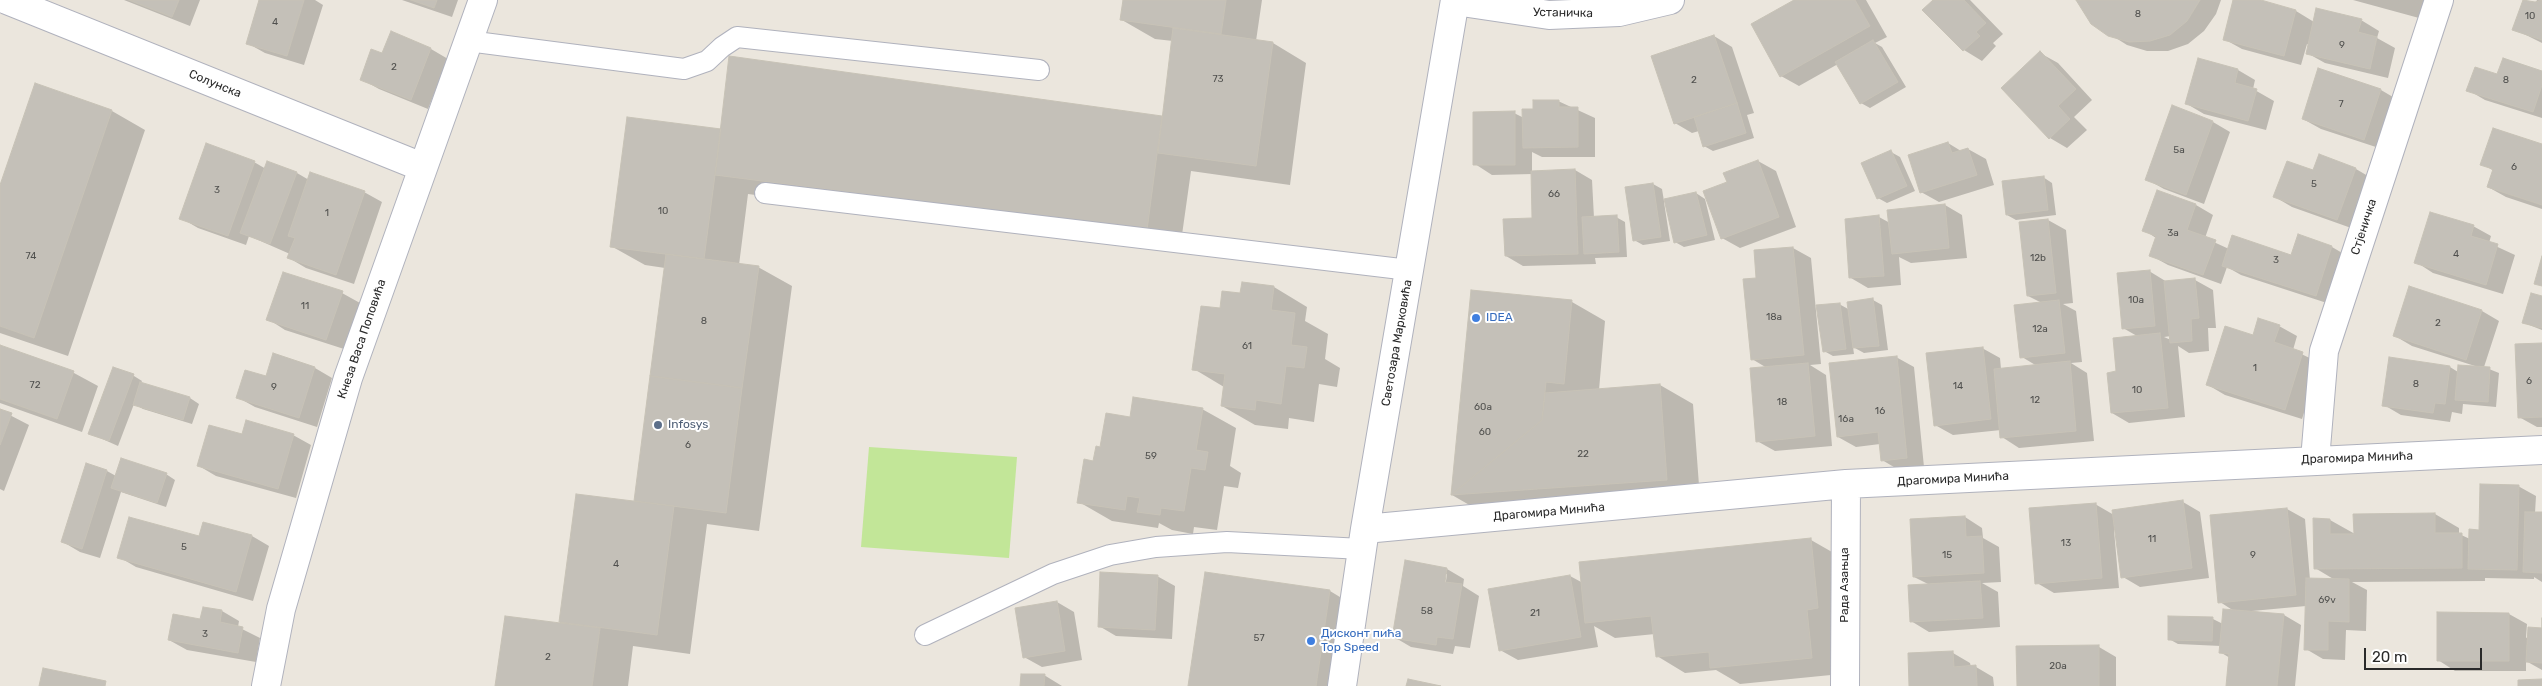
<!DOCTYPE html>
<html>
<head>
<meta charset="utf-8">
<style>
	body { margin:0 }
	#map { position:relative; width:2542px; height:686px; overflow:hidden; background:#ebe6dd; font-family:Rubik,sans-serif }
	canvas { display:block }
	.scale { position:absolute; left:2364px; top:648px; width:118px; height:22px; box-sizing:border-box; border:2px solid #2a2a2a; border-top:0; padding-left:6px; font-size:15px; line-height:18px; white-space:nowrap; color:#2a2a2a; -webkit-text-stroke:4px #fff; paint-order:stroke }
</style>
</head>
<body>
<div id="map">
<canvas width="2542" height="686"></canvas>
<div class="scale">20 m</div>
</div>
<script>
const c = document.querySelector('canvas').getContext('2d');
c.lineJoin = 'round';
function fillPath(path, color) { c.fillStyle = color; c.fill(path, 'evenodd'); }
const toPath = rows => new Path2D(rows.map(r => 'M' + r).join(''));
function stroke(path, color, width, dash) { c.strokeStyle = color; c.lineWidth = width; c.lineCap = dash ? 'butt' : 'round'; c.setLineDash(dash || []); c.stroke(path); }
function label(font, color, halo, rows, align = 'center') {
  c.font = font + ' Rubik,sans-serif'; c.lineWidth = 4; c.setLineDash([]); c.textBaseline = 'middle'; c.strokeStyle = halo; c.fillStyle = color; for (const [text, x, y, turn = 0] of rows) {
    c.save(); c.translate(x, y); c.rotate((+turn || 0) * Math.PI / 180); c.textAlign = isNaN(turn) ? turn : align; if (halo) c.strokeText(text, 0, 0); c.fillText(text, 0, 0); c.restore();
  }
}
fillPath(toPath([
	[869,447,1017,457,1009,558,861,547]
]), '#c2e698');
fillPath(toPath([
	[124,0,200,0,190,26],
	[260,0,315,0,323,5,304,65,265,53,247,43],
	[402,0,458,0,452,17],
	[1124,0,1262,0,1256,41,1273,43,1306,63,1290,185,1191,171,1180,249,748,194,739,265,758,267,792,286,759,531,707,524,690,654,633,646,628,686,497,686,560,623,577,495,635,503,665,268,645,265,611,246,722,131,730,57,1164,117,1173,41,1155,39,1122,20],
	[1797,0,1866,0,1887,37,1875,43,1882,47,1906,87,1870,108,1861,103,1838,64,1799,86,1781,76],
	[1935,0,1970,0,2003,34,1993,43,1996,46,1982,61,1964,50,1924,10],
	[2077,0,2221,0,2216,14,2204,31,2188,44,2168,51,2147,51,2127,45,2092,23],
	[2234,0,2256,0,2296,11,2314,22,2361,20,2379,31,2377,38,2395,48,2388,78,2325,63,2307,53,2309,45,2307,44,2301,65,2242,49,2224,39],
	[2353,0,2424,0,2419,18],
	[2524,0,2535,4,2537,0,2542,0,2542,43,2514,29],
	[391,33,431,49,448,59,428,109,379,89,361,79,383,55],
	[1714,36,1732,47,1754,113,1747,115,1754,138,1713,151,1704,146,1699,131,1692,133,1675,123],
	[2040,53,2058,63,2092,100,2074,117,2087,130,2067,148,2050,138],
	[2199,60,2238,70,2255,80,2253,89,2274,101,2266,130,2204,114,2187,104],
	[2319,70,2381,90,2398,100,2382,149,2321,129,2303,119],
	[2542,73,2542,118,2485,100,2468,90,2498,76],
	[1558,101,1595,118,1595,157,1542,157,1532,152,1532,172,1575,170,1592,180,1594,218,1616,217,1625,222,1627,257,1595,258,1596,264,1523,266,1506,256,1534,219,1532,174,1492,175,1475,164,1514,113,1524,118,1534,110],
	[2172,107,2213,122,2230,132,2204,204,2164,189,2146,179],
	[112,111,145,130,68,356,0,333,0,189],
	[1948,143,1961,151,1968,149,1986,159,1994,185,1939,202,1921,192],
	[2542,145,2542,209,2506,197,2488,187,2494,171,2482,164],
	[1891,152,1900,157,1915,191,1887,203,1878,198],
	[1758,161,1776,171,1796,227,1740,248,1722,238,1728,183],
	[254,162,266,169,297,173,309,180,364,192,382,202,354,284,306,268,289,258,290,254,249,236,246,245,198,228,181,218],
	[2356,169,2373,179,2354,229,2292,207,2275,197,2314,172],
	[2043,177,2052,183,2056,215,2016,220,2007,215],
	[1653,184,1662,189,1664,201,1696,193,1705,199,1715,240,1684,247,1675,242,1666,201,1664,202,1670,241,1643,245,1634,240],
	[1945,205,1962,215,1967,258,1911,263,1899,257,1901,285,1868,288,1851,278,1846,220,1879,217,1890,223],
	[2196,205,2213,215,2205,238,2229,249,2291,256,2332,247,2349,257,2333,305,2241,275,2227,267,2221,284,2168,265,2150,255,2156,238,2144,230],
	[2048,220,2066,230,2073,303,2063,304,2076,311,2082,362,2071,363,2087,373,2094,441,2019,448,2002,437,2001,430,1953,435,1935,425,1982,348,2000,358,2001,369,2037,366,2022,357,2042,303,2028,296],
	[2473,226,2491,236,2489,243,2515,255,2503,294,2433,273,2416,262],
	[1793,248,1811,258,1821,364,1810,365,1826,375,1832,446,1775,451,1757,441,1767,368,1752,359],
	[2149,271,2167,282,2195,280,2213,290,2216,328,2208,328,2209,351,2189,353,2178,346,2185,417,2129,423,2112,413,2118,372,2137,336,2123,328],
	[2171,336,2171,340,2164,337],
	[1274,287,1307,307,1305,321,1328,334,1325,359,1340,368,1337,387,1319,384,1314,422,1289,418,1288,429,1255,425,1222,406,1224,387,1194,369,1221,310,1241,295],
	[1472,292,1572,302,1605,321,1599,390,1660,385,1693,404,1700,499,1485,514,1452,495],
	[342,293,360,303,344,349,285,330,268,319],
	[2542,298,2542,330,2524,323],
	[1873,300,1882,305,1888,350,1864,353,1853,347,1854,354,1833,356,1824,351,1839,304,1850,310],
	[2482,311,2499,321,2484,367,2499,373,2496,407,2463,404,2462,414,2452,412,2450,422,2401,415,2384,405,2450,367,2458,372,2475,366,2412,346,2395,336],
	[2279,326,2297,336,2293,350,2320,363,2302,419,2225,395,2208,385,2254,336],
	[2542,345,2542,427,2537,427,2519,417],
	[0,346,74,373,98,386,82,432,0,403],
	[1896,357,1914,367,1924,467,1899,470,1882,460,1880,444,1856,447,1838,437],
	[114,368,134,376,142,381,141,383,190,398,199,404,192,424,143,409,134,404,118,446,89,433],
	[315,368,332,378,317,427,255,407,237,397,267,378],
	[1202,409,1236,428,1230,466,1241,473,1238,488,1224,486,1217,530,1194,527,1193,534,1172,530,1159,523,1158,528,1112,521,1079,502,1101,449],
	[0,410,29,425,4,491,0,489],
	[293,435,311,445,296,498,216,476,199,466],
	[107,471,116,476,166,474,175,480,166,507,121,492,100,558,80,552,63,542],
	[2518,486,2536,496,2535,513,2542,513,2542,582,2534,577,2534,579,2485,578,2485,581,2352,582,2367,590,2366,631,2346,630,2345,660,2323,659,2306,649,2306,606,2252,611,2284,615,2301,625,2295,686,2227,686,2230,658,2220,652,2221,646,2178,644,2169,639,2170,617,2213,619,2223,624,2234,611,2220,602,2287,509,2305,519,2310,580,2335,580,2315,568,2330,520,2355,534,2435,514,2459,528,2459,534,2470,539,2480,531],
	[2183,502,2200,512,2209,578,2140,587,2123,577,2116,530,2114,530,2119,588,2054,593,2037,583,2095,504,2114,515],
	[1965,517,1982,528,1983,538,1999,547,2001,582,1982,583,1998,592,2000,627,1929,632,1911,621,1930,585,1914,577],
	[252,536,269,546,253,601,136,567,119,557,200,538],
	[1811,540,1839,556,1841,674,1740,684,1716,670,1685,673,1657,656,1655,634,1615,638,1594,626,1598,647,1518,660,1500,650,1570,576,1583,583],
	[1447,569,1464,579,1463,586,1479,596,1470,648,1455,646,1453,654,1411,647,1394,637],
	[1445,574,1447,574,1445,588,1443,588],
	[1157,576,1175,586,1172,639,1116,636,1099,626],
	[1330,591,1363,611,1352,686,1190,686],
	[1057,602,1074,612,1082,660,1042,667,1024,657],
	[222,611,239,621,238,627,260,638,256,662,187,650,169,640],
	[2509,614,2527,624,2526,638,2542,629,2542,670,2526,661,2526,671,2455,671,2438,660],
	[2099,647,2116,657,2116,686,2018,686],
	[1953,653,1970,663,1971,667,1976,667,1993,677,1994,686,1910,686],
	[1044,675,1062,686,1022,686]
]), '#0003');
const building = toPath([
	[129,0,179,0,172,17,129,0],
	[259,0,304,0,287,56,246,44,259,0],
	[411,0,437,0,434,8,411,0],
	[1123,0,1226,0,1221,34,1120,20,1123,0],
	[1794,0,1855,0,1870,26,1780,77,1751,24,1794,0],
	[1933,0,1964,0,1986,23,1976,32,1980,36,1963,51,1922,10,1933,0],
	[2076,0,2200,0,2187,21,2170,35,2150,41,2129,42,2108,36,2091,24,2076,0],
	[2233,0,2261,0,2296,10,2284,56,2223,40,2233,0],
	[2523,0,2535,2,2542,0,2542,40,2512,30,2523,0],
	[2316,8,2362,19,2358,32,2377,37,2370,69,2306,54,2316,8],
	[1173,28,1273,42,1256,166,1158,153,1173,28],
	[391,31,431,48,411,100,360,80,371,49,382,53,391,31],
	[1714,35,1737,103,1674,124,1651,56,1714,35],
	[1873,40,1898,82,1860,104,1835,62,1873,40],
	[2040,51,2076,89,2058,106,2070,119,2049,139,2001,88,2040,51],
	[729,56,1162,116,1147,230,715,175,729,56],
	[2198,58,2238,69,2235,83,2257,89,2248,121,2185,104,2198,58],
	[2503,58,2542,71,2542,85,2533,112,2466,91,2475,67,2497,74,2503,58],
	[2318,68,2381,89,2364,140,2302,119,2318,68],
	[35,83,112,110,34,338,0,326,0,185,35,83],
	[1533,100,1559,100,1559,107,1578,107,1578,147,1523,148,1522,109,1533,109,1533,100],
	[1737,103,1746,133,1703,147,1694,117,1737,103],
	[2172,105,2213,121,2186,195,2145,180,2172,105],
	[1515,111,1515,165,1473,165,1473,112,1515,111],
	[627,117,721,129,704,259,610,247,627,117],
	[2493,128,2542,144,2542,205,2487,187,2493,169,2480,165,2493,128],
	[1948,142,1952,153,1968,148,1977,175,1920,193,1908,155,1948,142],
	[206,143,255,161,228,236,179,219,206,143],
	[1891,150,1907,186,1877,199,1861,163,1891,150],
	[2319,154,2356,168,2337,220,2273,197,2287,161,2313,170,2319,154],
	[1758,160,1779,217,1721,239,1703,191,1727,182,1723,173,1758,160],
	[267,161,297,172,270,244,240,233,267,161],
	[1575,169,1578,254,1505,256,1503,219,1532,218,1531,171,1575,169],
	[310,172,365,191,336,275,287,258,295,238,288,236,310,172],
	[2044,176,2048,210,2006,215,2002,181,2044,176],
	[1653,183,1661,237,1633,241,1625,187,1653,183],
	[2157,190,2196,204,2187,230,2216,240,2203,275,2149,256,2156,236,2142,231,2157,190],
	[1696,192,1707,235,1674,243,1664,199,1696,192],
	[1945,204,1949,248,1892,254,1887,210,1945,204],
	[2430,212,2474,225,2471,236,2498,244,2486,285,2414,263,2430,212],
	[1617,215,1619,252,1584,254,1582,217,1617,215],
	[1879,215,1884,276,1849,278,1845,219,1879,215],
	[2048,219,2056,293,2027,296,2019,222,2048,219],
	[2298,234,2332,246,2316,296,2222,266,2232,235,2291,255,2298,234],
	[1793,247,1804,355,1751,360,1743,279,1756,278,1754,250,1793,247],
	[666,254,759,266,742,388,650,376,666,254],
	[2542,256,2542,286,2534,284,2542,256],
	[2150,270,2155,326,2122,329,2117,273,2150,270],
	[283,272,343,291,326,340,266,320,283,272],
	[2195,278,2199,318,2191,319,2192,341,2170,343,2164,281,2195,278],
	[1242,282,1274,286,1271,310,1295,313,1291,345,1307,347,1304,368,1286,366,1281,404,1256,400,1255,410,1221,406,1225,374,1192,370,1201,306,1220,308,1222,291,1240,293,1242,282],
	[2409,286,2482,310,2466,360,2393,336,2409,286],
	[1471,290,1572,300,1564,384,1546,382,1542,420,1451,495,1471,290],
	[2531,293,2542,296,2542,328,2522,323,2531,293],
	[1873,298,1879,346,1853,348,1847,302,1873,298],
	[2059,300,2065,353,2020,358,2014,305,2059,300],
	[1840,303,1846,349,1823,352,1816,305,1840,303],
	[2258,318,2280,325,2274,342,2303,352,2285,410,2206,385,2225,326,2253,335,2258,318],
	[2160,333,2168,408,2111,413,2107,373,2116,371,2113,338,2160,333],
	[2542,343,2542,417,2518,418,2515,344,2542,343],
	[0,345,74,371,57,419,0,399,0,345],
	[1983,347,1991,419,1934,426,1926,353,1983,347],
	[273,353,315,367,299,418,236,398,245,370,266,376,273,353],
	[1897,356,1907,458,1881,461,1878,432,1837,437,1829,363,1897,356],
	[2389,357,2450,366,2445,404,2435,403,2433,413,2382,406,2389,357],
	[2070,361,2076,431,2000,438,1994,369,2070,361],
	[1808,363,1815,436,1756,442,1750,368,1808,363],
	[2458,365,2490,367,2488,402,2455,400,2458,365],
	[113,367,134,374,109,441,88,434,113,367],
	[650,376,742,388,726,513,634,501,650,376],
	[140,382,190,397,183,420,133,405,140,382],
	[1660,384,1667,480,1451,495,1542,420,1545,393,1660,384],
	[1133,397,1203,408,1196,450,1208,452,1205,470,1191,468,1184,511,1161,508,1160,515,1137,512,1140,498,1127,496,1125,510,1077,503,1084,459,1093,461,1096,446,1100,447,1106,413,1130,417,1133,397],
	[0,409,12,413,0,445,0,409],
	[246,420,294,434,278,489,197,466,209,425,242,434,246,420],
	[121,458,167,473,157,503,111,488,121,458],
	[86,463,107,470,82,549,61,542,86,463],
	[2480,484,2519,485,2517,570,2468,569,2469,529,2479,530,2480,484],
	[576,494,674,506,657,635,559,622,576,494],
	[2183,500,2192,568,2121,578,2112,510,2183,500],
	[2096,503,2102,578,2035,584,2029,508,2096,503],
	[2287,508,2296,595,2218,603,2210,515,2287,508],
	[2525,512,2542,512,2542,573,2523,572,2525,512],
	[2435,513,2435,533,2462,533,2462,568,2314,569,2313,518,2330,519,2330,534,2354,534,2353,514,2435,513],
	[1965,516,1966,537,1982,536,1984,573,1913,577,1910,519,1965,516],
	[129,517,199,536,203,522,252,535,236,592,117,558,129,517],
	[1811,538,1818,608,1807,610,1812,658,1710,668,1709,652,1656,657,1651,616,1585,623,1579,562,1811,538],
	[1405,560,1447,568,1445,582,1462,584,1453,639,1437,637,1436,645,1392,638,1405,560],
	[1100,572,1158,575,1155,630,1098,627,1100,572],
	[1205,572,1330,590,1316,686,1188,686,1205,572],
	[1570,575,1581,637,1499,651,1488,589,1570,575],
	[2306,578,2349,579,2349,622,2328,621,2328,650,2304,650,2306,578],
	[1980,581,1983,618,1910,622,1908,585,1980,581],
	[1057,601,1065,651,1023,658,1015,608,1057,601],
	[203,607,222,610,220,622,243,627,238,653,168,640,173,614,200,619,203,607],
	[2223,609,2284,614,2277,686,2226,686,2229,654,2219,653,2223,609],
	[2437,612,2509,613,2509,661,2437,661,2437,612],
	[505,616,600,628,592,686,495,686,505,616],
	[2168,616,2213,617,2212,641,2168,640,2168,616],
	[2542,618,2542,663,2526,662,2528,627,2542,628,2542,618],
	[2099,645,2099,686,2017,686,2016,646,2099,645],
	[1953,651,1954,667,1976,665,1977,686,1909,686,1908,653,1953,651],
	[43,668,106,681,105,686,39,686,43,668],
	[1021,674,1045,674,1044,686,1020,686,1021,674],
	[1408,679,1441,686,1406,686,1408,679],
	[2542,679,2542,686,2518,686,2518,680,2542,679]
]);
fillPath(building, '#c4c0b8');
stroke(building, '#c7c2b6', 1);
const lane = toPath([
	[468,41,684,69,707,61,722,47,737,37,1039,70],
	[765,193,1409,270],
	[925,635,1053,574,1110,555,1156,547,1227,542,1362,549]
]);
const street = toPath([
	[7,0,422,167],
	[1455,1,1549,15,1619,12,1670,0],
	[2315,460,2324,351,2439,0],
	[1365,529,1846,484,2542,450],
	[266,686,281,609,348,378,483,0],
	[1342,686,1365,529,1455,0],
	[1845,686,1846,484]
]);
stroke(lane, '#b0b2bd', 22);
stroke(street, '#b0b2bd', 30);
stroke(lane, '#fff', 20);
stroke(street, '#fff', 28);
for (const [x, y, r, color] of [
	[1476,318,5,"#3f7fe0"],
	[658,425,5,"#5c6f8a"],
	[1311,641,5,"#3f7fe0"]
]) { const dot = new Path2D(); dot.arc(x, y, r, 0, 2 * Math.PI); c.fillStyle = color; c.fill(dot); stroke(dot, '#fff', 2); }
label('10px', '#50504e', null, [
	["8",2138,14],
	["10",2530,16],
	["4",275,22],
	["9",2342,45],
	["2",394,67],
	["73",1218,79],
	["2",1694,80],
	["8",2506,80],
	["7",2341,104],
	["5a",2179,150],
	["6",2514,167],
	["5",2314,184],
	["3",217,190],
	["66",1554,194],
	["10",663,211],
	["1",327,213],
	["3a",2173,233],
	["4",2456,254],
	["74",31,256],
	["12b",2038,258],
	["3",2276,260],
	["10a",2136,300],
	["11",305,306],
	["18a",1774,317],
	["8",704,321],
	["2",2438,323],
	["12a",2040,329],
	["61",1247,346],
	["1",2255,368],
	["6",2529,381],
	["8",2416,384],
	["72",35,385],
	["14",1958,386],
	["9",274,387],
	["10",2137,390],
	["12",2035,400],
	["18",1782,402],
	["60a",1483,407],
	["16",1880,411],
	["16a",1846,419],
	["60",1485,432],
	["6",688,445],
	["22",1583,454],
	["59",1151,456],
	["11",2152,539],
	["13",2066,543],
	["5",184,547],
	["15",1947,555],
	["9",2253,555],
	["4",616,564],
	["69v",2327,600],
	["58",1427,611],
	["21",1535,613],
	["3",205,634],
	["57",1259,638],
	["2",548,657],
	["20a",2058,666]
]);
label('12px', '#2a2a2a', '#fff', [
	["Устаничка",1563,13,1],
	["Солунска",215,84,22],
	["Стјеничка",2364,227,-72],
	["Кнеза Васа Поповића",362,339,-71],
	["Светозара Марковића",1397,343,-80],
	["Драгомира Минића",2357,458,-2],
	["Драгомира Минића",1953,479,-3],
	["Драгомира Минића",1549,512,-5],
	["Рада Азањца",1845,585,-90]
]);
label('12px', '#366cbe', '#fff', [
	["IDEA",1486,318],
	["Дисконт пића",1321,634],
	["Top Speed",1321,648]
], 'left');
label('12px', '#4e5e75', '#fff', [
	["Infosys",668,425]
], 'left');
</script>
</body>
</html>
